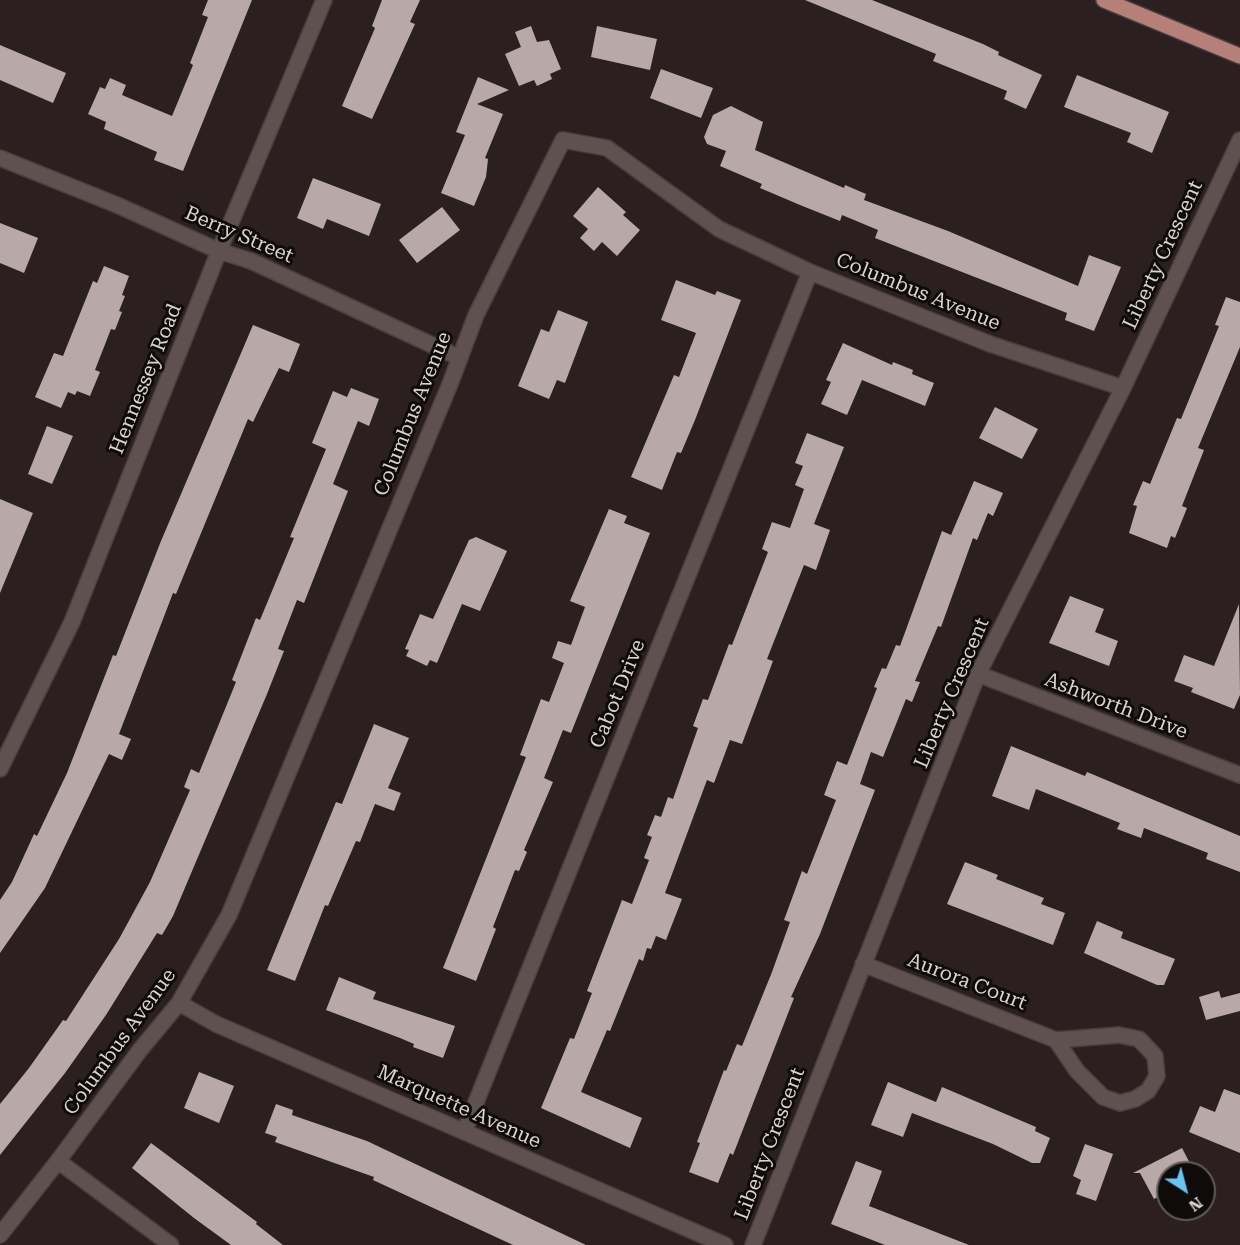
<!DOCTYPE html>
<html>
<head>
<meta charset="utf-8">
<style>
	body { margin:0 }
	#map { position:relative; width:1240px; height:1245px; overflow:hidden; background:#2b201f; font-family:"Roboto Serif",serif }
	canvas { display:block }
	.north { position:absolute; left:1156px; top:1161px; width:60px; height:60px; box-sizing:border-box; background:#100b0b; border:2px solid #615b5b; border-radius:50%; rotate:144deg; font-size:16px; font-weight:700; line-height:24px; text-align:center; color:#dbd3d2 }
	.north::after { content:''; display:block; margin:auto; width:21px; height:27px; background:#6bc3f2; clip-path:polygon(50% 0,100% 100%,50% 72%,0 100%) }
</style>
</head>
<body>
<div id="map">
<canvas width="1240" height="1245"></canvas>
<div class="north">N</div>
</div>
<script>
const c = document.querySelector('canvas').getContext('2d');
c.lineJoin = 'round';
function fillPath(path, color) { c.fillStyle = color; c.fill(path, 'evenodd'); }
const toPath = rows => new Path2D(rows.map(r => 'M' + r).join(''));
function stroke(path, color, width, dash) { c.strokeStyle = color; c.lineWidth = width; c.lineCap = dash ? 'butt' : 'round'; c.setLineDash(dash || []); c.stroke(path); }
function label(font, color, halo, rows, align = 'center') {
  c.font = font + ' "Roboto Serif",serif'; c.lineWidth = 6; c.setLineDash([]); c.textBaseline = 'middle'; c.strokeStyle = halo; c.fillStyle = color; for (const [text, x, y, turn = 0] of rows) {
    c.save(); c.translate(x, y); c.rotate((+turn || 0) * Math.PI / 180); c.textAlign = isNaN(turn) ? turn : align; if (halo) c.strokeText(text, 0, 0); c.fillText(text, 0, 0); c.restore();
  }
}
fillPath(toPath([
	[208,0,252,0,183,171,154,160,157,152,104,129,106,122,88,114,100,87,105,89,110,78,126,85,122,95,172,116,193,65,190,63,208,17,202,15],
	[382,0,420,0,410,22,415,24,372,119,342,106,375,28,372,26],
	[805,0,872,0,983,44,999,52,998,55,1042,75,1026,109,1004,99,1007,91,933,61,936,54],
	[531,26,537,42,549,40,561,69,550,74,552,79,537,86,534,80,519,86,505,54,521,47,515,32],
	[597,26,657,39,650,70,591,57],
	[0,45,66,73,53,103,0,80],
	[661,69,713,88,701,118,650,98],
	[1077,75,1169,112,1152,153,1127,142,1131,133,1064,107],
	[478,77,509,90,477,104,503,114,485,158,488,159,486,177,474,206,441,193,465,135,456,132],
	[731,106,763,122,755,150,844,188,845,185,866,194,864,200,948,231,1078,286,1089,255,1121,267,1094,331,1065,320,1067,313,875,238,878,230,842,215,840,221,800,205,760,188,762,184,720,166,726,151,707,144,704,137,713,115],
	[313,178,381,204,369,236,327,219,323,229,297,218],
	[598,187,626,212,623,215,640,230,617,256,602,242,594,251,580,238,588,229,573,216],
	[442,207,460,230,417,263,399,240],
	[0,223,38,238,24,273,0,263],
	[104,266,129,276,122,295,125,296,119,311,122,312,115,330,111,329,95,370,100,372,90,396,77,391,75,395,68,392,61,408,35,397,54,353,63,356,93,281,97,283],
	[676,280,715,295,717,291,741,300,695,420,681,453,677,452,662,490,631,477,674,375,679,377,696,333,661,320],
	[1226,297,1240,302,1240,347,1198,448,1204,450,1182,506,1187,508,1175,538,1171,536,1167,548,1129,533,1137,506,1133,505,1143,481,1150,484,1177,418,1181,419,1219,326,1215,325],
	[558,310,588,322,565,383,557,380,549,399,518,386,541,329,549,332],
	[253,325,300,344,289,372,279,368,253,422,248,419,176,594,173,593,119,734,131,739,122,760,109,754,45,888,0,953,0,900,12,882,34,834,37,836,67,773,113,655,116,656,161,541],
	[843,343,892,365,893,362,913,370,912,374,934,383,925,406,862,380,847,415,821,404,831,382,826,380],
	[351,388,379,399,369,426,358,421,333,484,348,491,304,603,297,600,278,649,284,651,267,694,173,916,162,935,157,933,106,1015,65,1073,0,1155,0,1104,29,1068,63,1020,66,1021,119,939,150,882,190,790,184,787,191,769,199,773,236,682,232,680,256,618,260,620,294,538,290,537,326,449,312,443,333,391,347,397],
	[995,407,1038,429,1022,459,979,438],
	[47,426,73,436,52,484,28,474],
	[807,433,844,447,814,524,830,530,816,570,804,565,767,659,773,661,742,744,730,740,714,783,707,780,665,893,682,899,666,940,656,936,651,949,647,948,643,961,639,959,610,1031,607,1030,581,1092,642,1118,630,1148,541,1108,570,1038,574,1039,592,993,587,991,622,900,632,904,649,860,644,858,652,837,647,835,655,815,661,817,668,797,673,799,698,728,693,726,703,699,708,700,729,644,732,645,768,552,762,549,772,522,790,528,804,489,795,485,803,466,795,463],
	[974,481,1003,493,993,516,988,513,977,540,973,538,941,627,938,626,915,681,920,682,912,702,906,699,883,757,871,752,860,784,875,790,820,934,791,997,794,998,733,1155,730,1153,718,1183,689,1172,700,1143,697,1142,724,1070,726,1071,737,1044,742,1046,772,972,790,922,784,920,802,871,807,874,836,800,824,795,837,761,847,765,877,688,874,687,882,668,886,669,896,645,900,646,942,531,951,535],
	[0,499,33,513,0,593],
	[609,509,627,516,624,523,650,533,571,733,563,730,544,778,553,782,524,850,527,852,519,871,515,870,493,927,496,929,476,981,443,968,526,757,520,755,541,699,549,702,564,663,552,658,558,641,571,645,585,607,570,601],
	[476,537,507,551,480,611,462,604,437,663,430,660,427,666,406,656,409,650,405,649,420,614,433,619,469,540],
	[1070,596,1104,609,1095,632,1118,641,1109,666,1049,643],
	[1239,604,1240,695,1234,709,1191,692,1193,688,1174,681,1184,655,1214,666],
	[374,724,409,738,388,788,401,793,394,811,375,804,360,842,356,841,328,906,325,905,295,981,267,970,336,802,342,804],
	[1011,746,1085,776,1087,772,1240,836,1240,872,1206,859,1208,853,1144,828,1141,838,1117,829,1120,823,1036,789,1029,810,992,796],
	[965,862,998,875,996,879,1044,898,1041,904,1065,913,1053,945,947,904],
	[1097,921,1123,932,1121,938,1175,959,1164,985,1157,985,1084,953],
	[339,977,376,992,373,999,455,1026,443,1058,413,1047,414,1044,400,1038,326,1010],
	[1219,991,1221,998,1240,993,1240,1011,1206,1020,1199,997],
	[199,1072,234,1086,219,1123,184,1108],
	[888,1082,936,1102,942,1087,1036,1127,1035,1131,1050,1138,1040,1163,1032,1163,993,1144,912,1113,903,1137,871,1125],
	[1224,1089,1240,1095,1240,1153,1189,1132,1200,1106,1215,1112],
	[276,1104,293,1110,292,1115,367,1141,586,1245,513,1245,373,1180,374,1177,275,1142,277,1137,265,1133],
	[151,1143,257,1222,256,1224,283,1245,231,1245,194,1218,132,1168],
	[1085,1144,1113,1154,1096,1201,1076,1194,1081,1180,1073,1176],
	[1182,1148,1195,1173,1168,1173,1168,1191,1154,1199,1140,1173,1133,1173],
	[856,1161,882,1171,869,1206,969,1245,885,1245,831,1224]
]), '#b8a9a8');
const minor = toPath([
	[0,158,117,205,219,251,251,261,458,357],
	[978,674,1240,775],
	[0,769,72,622,219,251,324,0],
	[863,964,1056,1040,1119,1035,1139,1039,1155,1056,1157,1076,1148,1091,1135,1099,1120,1103,1103,1097,1077,1071,1056,1040],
	[179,1003,216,1024,725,1245],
	[464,1132,810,272],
	[58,1161,171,1245],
	[0,1235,58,1161,140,1050,179,1003,229,915,450,384,476,315,563,140,607,148,719,229,810,272,990,344,1123,388],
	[753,1245,978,674,1123,388,1240,140]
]);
const major = toPath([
	[1104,0,1240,56]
]);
stroke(minor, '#473e3d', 18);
stroke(major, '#473e3d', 18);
stroke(minor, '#5e514f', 15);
stroke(major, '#b77f7a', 15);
label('20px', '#dbd3d2', '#100b0b', [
	["Berry Street",239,235,23],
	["Liberty Crescent",1163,255,-65],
	["Columbus Avenue",918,292,22],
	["Hennessey Road",146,379,-68],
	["Columbus Avenue",413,414,-68],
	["Liberty Crescent",952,693,-67],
	["Cabot Drive",618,694,-68],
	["Ashworth Drive",1116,706,21],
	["Aurora Court",967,982,21],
	["Columbus Avenue",120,1042,-54],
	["Marquette Avenue",459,1107,24],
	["Liberty Crescent",770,1144,-69]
]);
</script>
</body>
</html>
